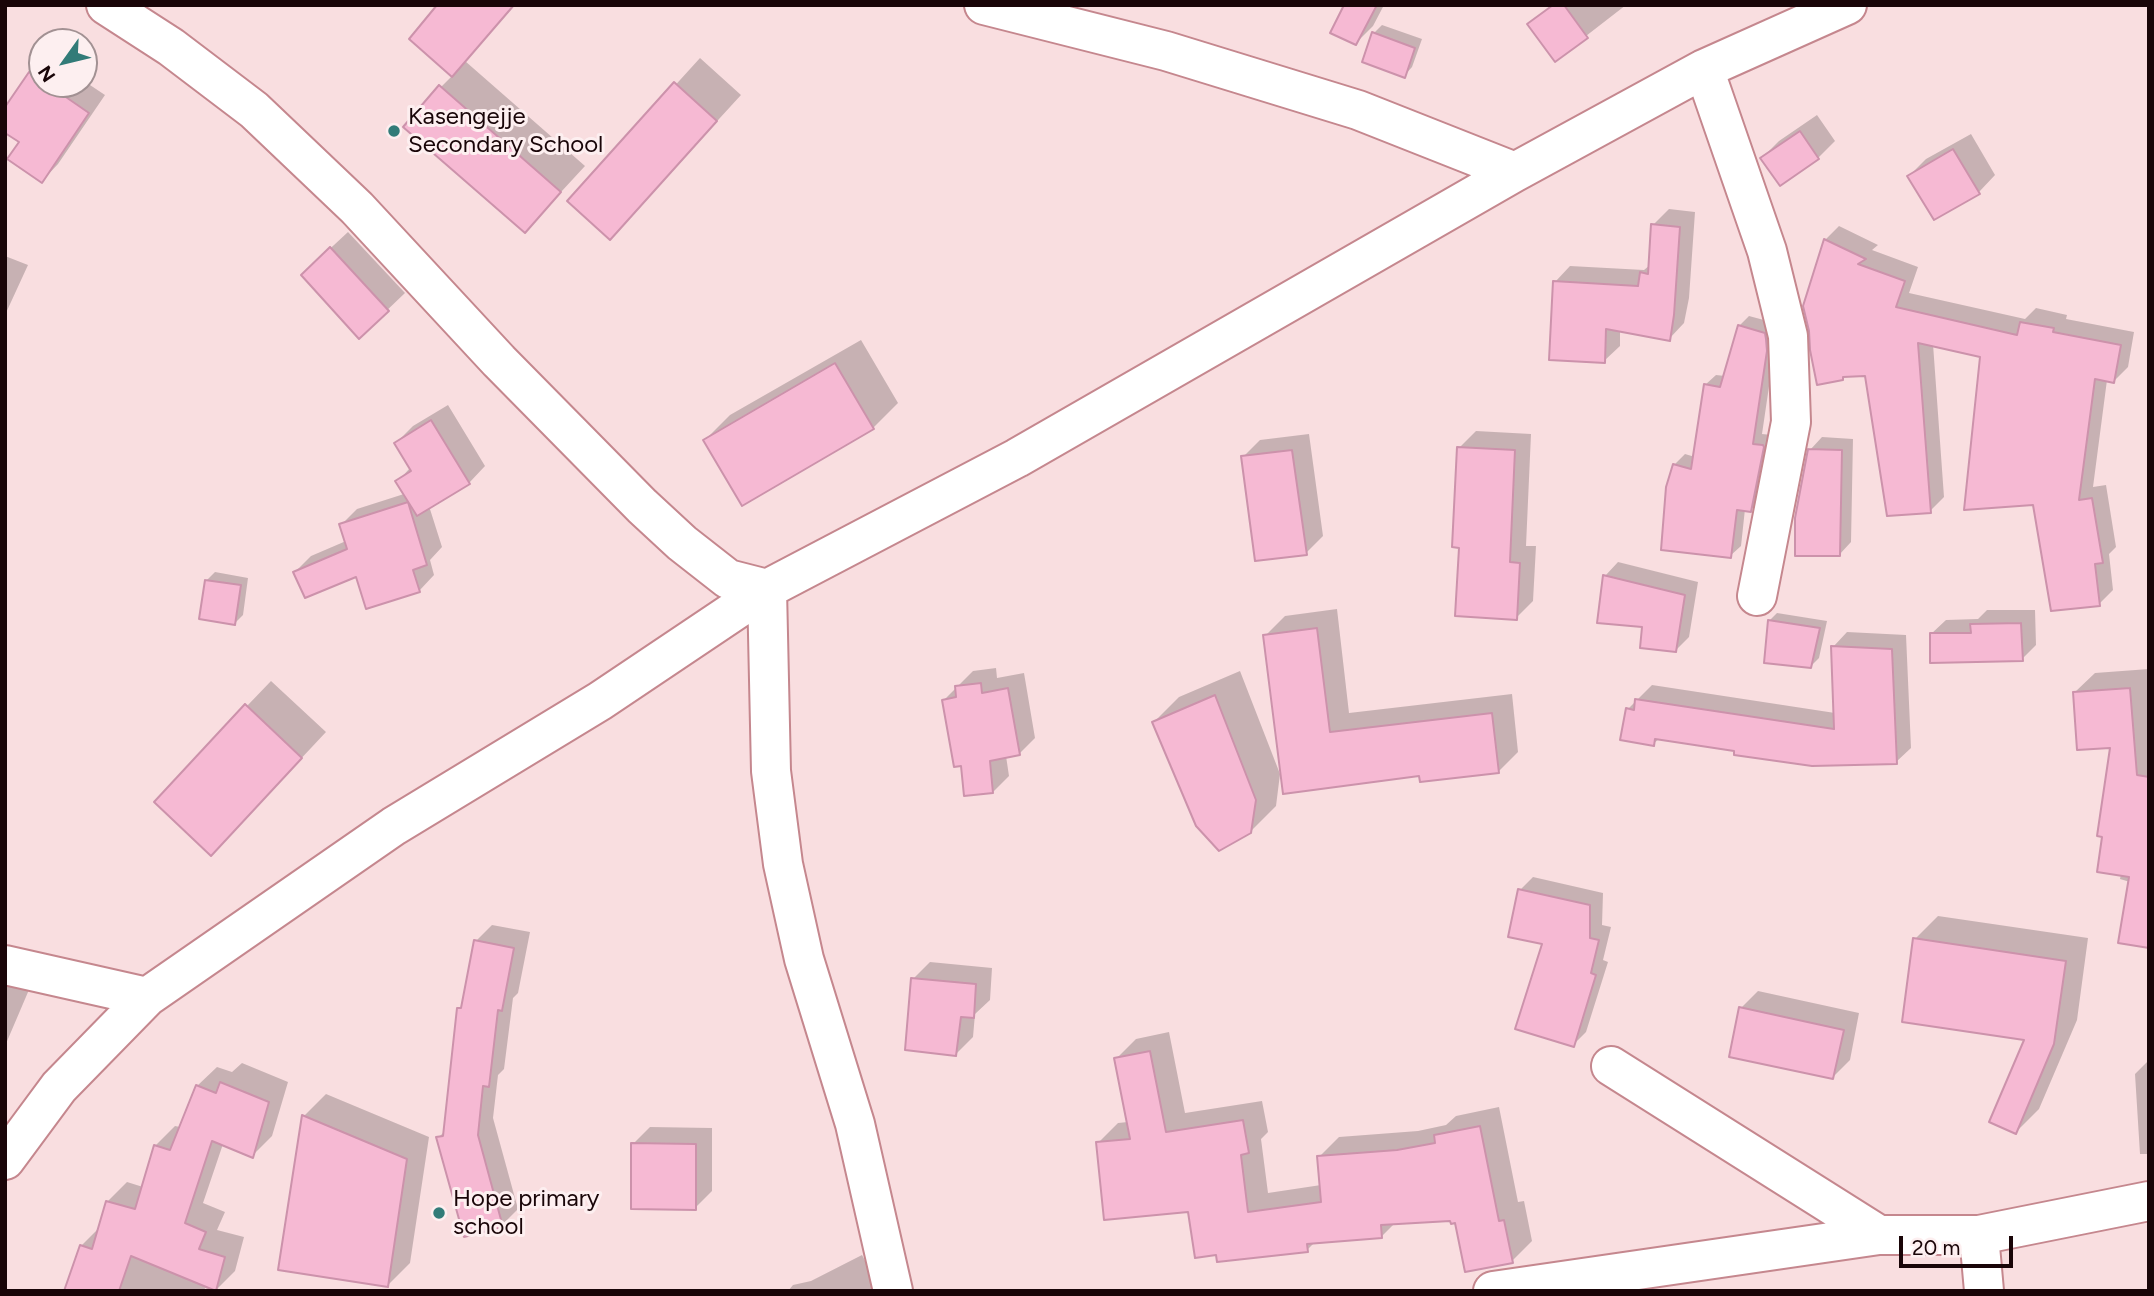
<!DOCTYPE html>
<html>
<head>
<meta charset="utf-8">
<style>
	body { margin:0 }
	#map { position:relative; width:2154px; height:1296px; overflow:hidden; background:#f9dee0; font-family:Figtree,sans-serif }
	canvas { display:block }
	.frame { position:absolute; inset:0; border:7px solid #190508; pointer-events:none }
	.north { position:absolute; left:28px; top:28px; width:70px; height:70px; box-sizing:border-box; background:#fdeff0; border:2px solid #a29193; border-radius:50%; rotate:236deg; font-size:19px; font-weight:700; line-height:28px; text-align:center; color:#190508 }
	.north::after { content:''; display:block; margin:auto; width:24px; height:32px; background:#327b78; clip-path:polygon(50% 0,100% 100%,50% 72%,0 100%) }
	.scale { position:absolute; left:1899px; top:1236px; width:114px; height:32px; box-sizing:border-box; border:4px solid #190508; border-top:0; padding-left:9px; font-size:21px; line-height:24px; white-space:nowrap; color:#190508; -webkit-text-stroke:5px #fdeff0; paint-order:stroke }
</style>
</head>
<body>
<div id="map">
<canvas width="2154" height="1296"></canvas>
<div class="frame"></div>
<div class="north">N</div>
<div class="scale">20 m</div>
</div>
<script>
const c = document.querySelector('canvas').getContext('2d');
c.lineJoin = 'round';
function fillPath(path, color) { c.fillStyle = color; c.fill(path, 'evenodd'); }
const toPath = rows => new Path2D(rows.map(r => 'M' + r).join(''));
function stroke(path, color, width, dash) { c.strokeStyle = color; c.lineWidth = width; c.lineCap = dash ? 'butt' : 'round'; c.setLineDash(dash || []); c.stroke(path); }
function label(font, color, halo, rows, align = 'center') {
  c.font = font + ' Figtree,sans-serif'; c.lineWidth = 6; c.setLineDash([]); c.textBaseline = 'middle'; c.strokeStyle = halo; c.fillStyle = color; for (const [text, x, y, turn = 0] of rows) {
    c.save(); c.translate(x, y); c.rotate((+turn || 0) * Math.PI / 180); c.textAlign = isNaN(turn) ? turn : align; if (halo) c.strokeText(text, 0, 0); c.fillText(text, 0, 0); c.restore();
  }
}
fillPath(toPath([
	[440,5,515,5,465,61,585,166,525,231,441,87,453,75],
	[1346,5,1384,5,1373,26,1356,43],
	[1551,5,1626,5,1555,60,1530,25],
	[1382,25,1422,39,1412,67,1404,76,1374,33],
	[700,58,741,95,610,238,570,201],
	[42,61,42,84,84,84,84,81,105,95,58,164,42,181,5,110,31,73],
	[1817,115,1835,141,1818,158,1762,158,1779,141],
	[1971,134,1995,175,1979,192,1909,176,1926,159],
	[1669,209,1695,212,1689,298,1684,323,1669,339,1620,330,1620,346,1604,361,1555,282,1570,266,1644,270,1650,265,1653,225],
	[1839,226,1878,245,1872,250,1918,267,1909,293,2025,319,2036,308,2067,315,2066,319,2134,332,2128,367,2114,381,2107,380,2093,487,2106,485,2116,547,2109,554,2113,590,2099,604,2034,503,1982,356,1933,344,1944,497,1930,511,1866,374,1845,375,1842,378,1825,240],
	[348,232,405,293,359,337,320,258],
	[5,256,28,265,5,315],
	[1749,316,1775,323,1776,339,1762,434,1772,435,1761,500,1750,510,1745,509,1741,546,1730,556,1667,487,1675,464,1685,454,1695,457,1705,385,1716,375,1725,376,1739,326],
	[861,340,898,403,873,428,705,440,730,415],
	[448,405,485,466,469,483,429,506,442,547,430,560,434,575,419,591,357,574,295,572,311,556,346,541,341,525,357,509,404,494,397,482,411,467,396,443,413,426],
	[1476,431,1531,434,1526,546,1536,546,1533,601,1516,618,1461,546,1459,448],
	[1309,434,1323,536,1306,553,1243,457,1260,440],
	[1822,437,1853,439,1851,542,1839,555,1810,450],
	[1618,562,1698,582,1689,637,1675,651,1644,626,1605,576],
	[215,572,248,578,243,615,235,623,207,580],
	[1337,609,1349,713,1512,694,1518,752,1498,772,1421,774,1285,792,1265,636,1285,616],
	[1987,610,2035,610,2036,645,2022,659,1931,634,1946,620,1978,619],
	[1777,613,1827,621,1819,658,1811,666,1769,621],
	[1847,632,1906,635,1911,748,1896,762,1736,749,1660,738,1653,744,1628,709,1652,685,1835,713,1833,647],
	[996,668,997,678,1024,673,1035,738,1019,754,1006,756,1009,776,993,792,963,763,944,700,973,671],
	[2149,669,2149,946,2130,882,2120,879,2121,874,2112,746,2075,692,2095,673],
	[1240,671,1280,774,1276,806,1250,832,1154,722,1179,697],
	[271,681,326,732,236,828,247,706],
	[1533,877,1603,893,1602,925,1611,927,1603,960,1608,962,1586,1032,1573,1045,1544,943,1520,890],
	[1938,916,2088,938,2077,1020,2039,1109,2016,1132,2026,1038,1915,939],
	[492,925,530,932,518,993,513,998,504,1069,498,1075,493,1118,518,1209,502,1225,438,1138,445,1131,459,1009,463,1004,476,941],
	[930,962,992,968,990,1000,975,1014,973,1037,956,1054,913,979],
	[5,969,34,978,5,1046],
	[1758,991,1859,1013,1850,1060,1833,1077,1741,1008],
	[1169,1032,1185,1113,1262,1101,1268,1132,1261,1139,1268,1193,1321,1185,1319,1157,1339,1137,1418,1131,1446,1125,1456,1116,1499,1107,1518,1202,1524,1201,1532,1241,1512,1261,1451,1219,1396,1222,1382,1236,1316,1241,1307,1250,1218,1253,1190,1210,1098,1143,1118,1123,1128,1122,1116,1059,1136,1039],
	[2149,1060,2149,1154,2140,1154,2135,1074],
	[242,1063,288,1082,272,1136,252,1156,223,1144,203,1203,225,1212,217,1230,244,1237,235,1271,215,1291,205,1288,204,1291,66,1291,81,1246,100,1227,107,1202,127,1182,143,1187,156,1145,175,1126,180,1127,197,1086,217,1067,232,1072],
	[326,1094,429,1137,410,1263,388,1285,304,1116],
	[650,1127,712,1128,712,1191,695,1208,633,1144],
	[862,1255,881,1291,788,1291,793,1285,811,1281]
]), '#0003');
const building = toPath([
	[437,5,514,5,452,77,409,39,437,5],
	[1344,5,1377,5,1356,45,1330,33,1344,5],
	[1553,5,1564,5,1588,38,1555,62,1527,24,1553,5],
	[1372,32,1415,48,1405,78,1362,62,1372,32],
	[29,72,42,80,42,84,47,84,89,113,42,183,7,159,19,142,5,133,5,107,29,72],
	[674,82,717,121,610,240,567,201,674,82],
	[439,85,561,192,525,233,403,127,439,85],
	[1800,131,1819,159,1780,186,1760,158,1800,131],
	[1953,149,1980,194,1934,220,1907,176,1953,149],
	[1651,224,1680,227,1674,315,1670,341,1606,329,1605,363,1549,360,1553,281,1638,286,1640,272,1648,274,1651,224],
	[1824,239,1866,259,1858,264,1905,281,1896,307,2017,335,2020,322,2054,328,2053,332,2121,345,2114,383,2095,379,2079,500,2092,498,2103,563,2095,564,2100,606,2051,611,2033,505,1964,510,1980,357,1918,343,1931,513,1887,516,1865,376,1843,377,1843,380,1817,385,1810,350,1809,331,1803,306,1824,239],
	[330,247,389,311,359,339,301,275,330,247],
	[1738,325,1765,333,1766,339,1767,351,1753,444,1763,445,1764,447,1751,512,1737,510,1731,558,1661,550,1666,487,1673,464,1691,469,1704,384,1720,387,1738,325],
	[835,363,874,429,742,506,703,440,835,363],
	[431,420,470,484,417,516,395,481,411,471,394,443,431,420],
	[1457,447,1515,450,1510,562,1520,563,1517,620,1455,616,1459,548,1452,547,1457,447],
	[1808,449,1842,450,1840,556,1795,556,1795,518,1808,449],
	[1292,450,1307,555,1255,561,1241,456,1292,450],
	[408,502,427,565,413,570,420,592,366,609,356,577,305,598,293,572,347,549,339,524,408,502],
	[1603,575,1685,595,1676,652,1640,648,1642,627,1597,623,1603,575],
	[205,580,241,585,235,625,199,619,205,580],
	[1768,620,1820,628,1811,668,1764,663,1768,620],
	[2021,623,2023,661,1930,663,1930,633,1971,633,1970,624,2021,623],
	[1317,628,1330,732,1492,713,1499,773,1420,782,1419,776,1283,794,1263,635,1317,628],
	[1831,646,1892,649,1897,764,1812,766,1734,755,1734,751,1655,739,1654,746,1620,740,1626,708,1634,710,1635,699,1834,729,1831,646],
	[981,683,982,693,1008,688,1020,755,990,761,993,793,964,796,961,766,954,767,942,700,956,697,955,686,981,683],
	[2130,688,2137,775,2149,777,2149,948,2118,943,2129,877,2097,872,2102,837,2097,836,2110,748,2077,750,2073,692,2130,688],
	[1215,695,1256,800,1251,833,1219,851,1196,826,1152,722,1215,695],
	[245,704,302,758,211,856,154,802,245,704],
	[1518,889,1590,905,1590,938,1599,940,1591,973,1596,975,1574,1047,1515,1029,1542,944,1508,937,1518,889],
	[1913,938,2066,961,2054,1044,2016,1134,1989,1122,2024,1040,1902,1022,1913,938],
	[474,940,514,948,502,1011,498,1010,489,1087,483,1086,478,1135,503,1227,464,1237,436,1137,443,1136,457,1008,461,1008,474,940],
	[911,978,976,984,974,1018,961,1017,956,1056,905,1050,911,978],
	[1739,1007,1844,1030,1833,1079,1729,1057,1739,1007],
	[1150,1051,1166,1132,1243,1120,1249,1153,1241,1155,1248,1212,1321,1202,1317,1156,1397,1150,1435,1143,1434,1135,1480,1126,1499,1221,1504,1220,1513,1263,1465,1272,1455,1223,1451,1224,1450,1221,1381,1225,1382,1238,1307,1244,1308,1252,1217,1262,1216,1255,1195,1258,1188,1212,1104,1220,1096,1142,1130,1139,1114,1058,1150,1051],
	[220,1082,269,1102,253,1158,212,1141,185,1223,206,1232,199,1249,225,1257,216,1291,131,1256,119,1291,64,1291,80,1245,92,1249,106,1201,135,1209,154,1145,170,1150,196,1085,216,1093,220,1082],
	[302,1115,407,1159,388,1287,278,1270,302,1115],
	[631,1143,696,1144,696,1210,631,1209,631,1143]
]);
fillPath(building, '#f6b9d3');
stroke(building, '#cc92ab', 2);
const minor = toPath([
	[106,5,171,47,254,110,357,208,499,361,642,506,682,543,728,579,767,589,771,771,783,864,804,959,855,1124,893,1291],
	[984,5,1166,51,1358,110,1515,172],
	[1704,69,1767,251,1788,336,1791,422,1757,596],
	[5,965,147,997],
	[1611,1066,1879,1235],
	[5,1160,59,1087,147,997,394,826,600,701,767,589,1017,458,1515,172,1704,69,1847,5],
	[1979,1235,1984,1291],
	[1493,1291,1879,1235,1979,1235,2149,1201]
]);
stroke(minor, '#c5878e', 42);
stroke(minor, '#fff', 38);
for (const [x, y, r, color] of [
	[394,131,7,"#327b78"],
	[439,1213,7,"#327b78"]
]) { const dot = new Path2D(); dot.arc(x, y, r, 0, 2 * Math.PI); c.fillStyle = color; c.fill(dot); stroke(dot, '#fdeff0', 2.5); }
label('24px', '#190508', '#fdeff0', [
	["Kasengejje",408,117],
	["Secondary School",408,145],
	["Hope primary",453,1199],
	["school",453,1227]
], 'left');
</script>
</body>
</html>
